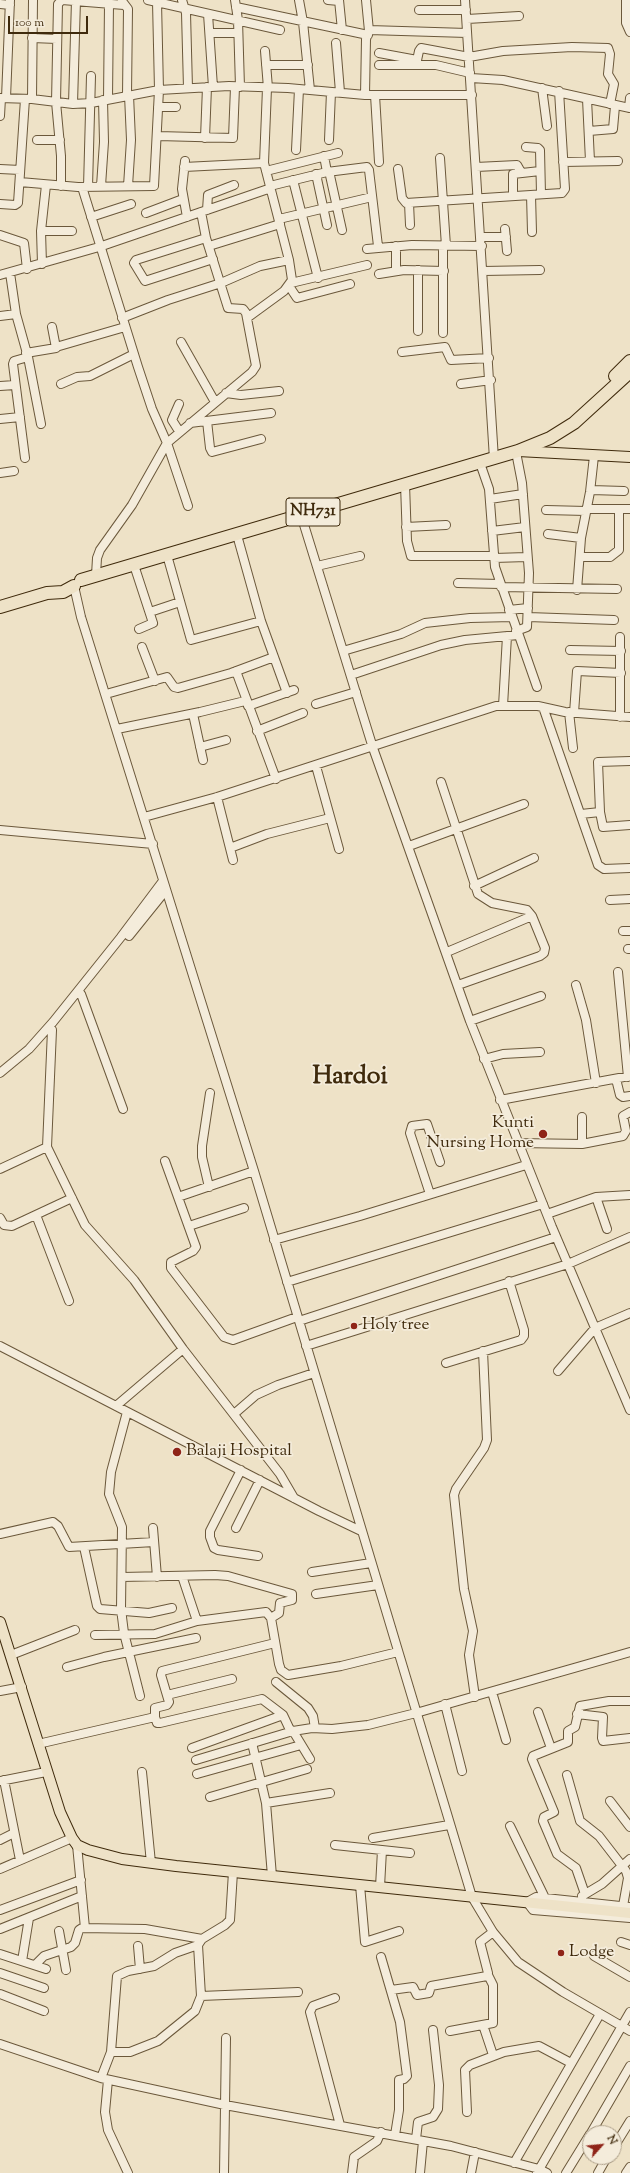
<!DOCTYPE html>
<html>
<head>
<meta charset="utf-8">
<style>
	body { margin:0 }
	#map { position:relative; width:630px; height:2173px; overflow:hidden; background:#eee2c7; font-family:"Sorts Mill Goudy",serif }
	canvas { display:block }
	.north { position:absolute; left:582px; top:2125px; width:40px; height:40px; box-sizing:border-box; background:#f4ecdb; border:1px solid #ac9e88; border-radius:50%; rotate:63deg; font-size:11px; font-weight:700; line-height:16px; text-align:center; color:#3f2a0c }
	.north::after { content:''; display:block; margin:auto; width:14px; height:18px; background:#8f2418; clip-path:polygon(50% 0,100% 100%,50% 72%,0 100%) }
	.scale { position:absolute; left:8px; top:16px; width:80px; height:18px; box-sizing:border-box; border:2px solid #3f2a0c; border-top:0; padding-left:5px; font-size:12px; line-height:14px; white-space:nowrap; color:#3f2a0c; -webkit-text-stroke:3px #f4ecdb; paint-order:stroke }
</style>
</head>
<body>
<div id="map">
<canvas width="630" height="2173"></canvas>
<div class="north">N</div>
<div class="scale">100 m</div>
</div>
<script>
const c = document.querySelector('canvas').getContext('2d');
c.lineJoin = 'round';
const toPath = rows => new Path2D(rows.map(r => 'M' + r).join(''));
function stroke(path, color, width, dash) { c.strokeStyle = color; c.lineWidth = width; c.lineCap = dash ? 'butt' : 'round'; c.setLineDash(dash || []); c.stroke(path); }
function label(font, color, halo, rows, align = 'center') {
  c.font = font + ' "Sorts Mill Goudy",serif'; c.lineWidth = 3.5; c.setLineDash([]); c.textBaseline = 'middle'; c.strokeStyle = halo; c.fillStyle = color; for (const [text, x, y, turn = 0] of rows) {
    c.save(); c.translate(x, y); c.rotate((+turn || 0) * Math.PI / 180); c.textAlign = isNaN(turn) ? turn : align; if (halo) c.strokeText(text, 0, 0); c.fillText(text, 0, 0); c.restore();
  }
}
const minor = toPath([
	[148,0,280,30],
	[182,0,186,13,188,88],
	[235,0,238,20,240,87],
	[299,0,303,22,310,90],
	[328,0,339,1],
	[339,0,342,30],
	[465,0,494,459],
	[626,0,626,23,630,32],
	[122,1,128,9,127,95],
	[0,4,10,5],
	[236,7,368,35],
	[419,10,466,10],
	[208,14,213,87],
	[467,19,519,16],
	[369,30,467,33],
	[210,33,238,33],
	[32,38,57,39],
	[336,43,340,92],
	[265,51,268,88],
	[379,53,417,60],
	[266,65,308,65],
	[379,65,436,65,470,73],
	[416,65,419,51,421,48,469,57,503,51,572,47,608,48,610,54,608,74,614,84,610,104],
	[471,78,503,80,630,108],
	[542,88,547,126],
	[365,95,366,39,369,31,366,0],
	[375,95,379,162],
	[0,98,32,99,73,104,91,103,159,90,229,86,288,88,365,95,472,95],
	[6,98,10,0],
	[32,99,33,0],
	[108,99,109,4],
	[587,99,590,161],
	[73,104,76,0],
	[158,107,176,107],
	[629,108,630,98],
	[0,116,1,98],
	[589,131,613,129,615,106],
	[158,136,233,138,235,87],
	[205,138,207,87],
	[37,140,60,140],
	[329,140,331,92],
	[526,147,538,148,540,150,541,194],
	[296,150,299,89],
	[324,156,327,172],
	[440,158,446,246],
	[185,161,182,189,187,217],
	[563,162,618,161],
	[184,167,264,163],
	[476,167,517,165,521,172],
	[0,169,20,170],
	[398,169,402,198,406,203,562,193,565,189,559,91],
	[266,171,338,153],
	[329,171,342,230],
	[316,174,327,225],
	[293,180,318,278],
	[20,182,78,187,154,186,159,90,157,2],
	[61,186,61,156,56,102,58,4,62,0,124,5],
	[101,186,104,142,103,100],
	[128,186,131,140,129,95],
	[270,186,327,172,367,167,369,170,378,246],
	[82,187,138,367,152,409,167,443,188,506],
	[88,187,91,76],
	[531,195,532,232],
	[513,196,513,174,540,171],
	[409,203,410,225],
	[0,204,15,205,18,203,25,99],
	[207,210,208,195,234,185],
	[146,213,183,199],
	[91,217,131,204],
	[279,219,372,197],
	[505,229,507,251],
	[41,231,72,231],
	[0,235,24,243,27,269],
	[481,237,506,237],
	[206,238,136,260,134,263,145,281,213,259],
	[209,246,280,224],
	[396,246,396,270],
	[443,246,443,333],
	[367,249,412,245,482,246],
	[42,264,41,231,46,185],
	[483,271,540,270],
	[10,273,16,314,28,357,41,424],
	[379,274,404,270,444,271],
	[0,275,99,247,271,188],
	[291,283,367,265],
	[289,286,297,298,350,284],
	[0,316,16,314],
	[122,318,168,300,221,283,260,266,289,260],
	[247,318,284,291,292,280,289,260,264,163,267,88],
	[418,331,418,270],
	[181,342,215,402],
	[56,347,125,327],
	[402,352,445,347,451,360,489,358],
	[26,353,56,348,52,327],
	[61,384,77,377,90,376,134,354],
	[461,384,491,380],
	[0,386,15,385],
	[226,393,241,395,279,391],
	[179,404,172,420,179,431],
	[0,419,20,417],
	[207,421,210,448,212,452,261,439],
	[190,423,271,413],
	[516,452,522,483,529,573,527,627,516,631],
	[25,458,13,364,14,361,28,357],
	[480,463,489,489,495,567,537,687],
	[0,473,14,471],
	[405,484,407,541,411,556,493,556],
	[591,490,624,491],
	[490,499,523,494],
	[587,509,630,509],
	[546,510,586,511],
	[301,515,373,748,470,1021,552,1227,630,1410],
	[406,527,446,525],
	[492,531,525,527],
	[548,534,581,538],
	[237,535,261,621,287,693],
	[167,555,191,640,261,621],
	[580,557,610,557,619,550,619,509],
	[494,558,527,557],
	[134,565,153,623,139,629],
	[317,566,360,556],
	[96,575,97,558,100,550,132,505,167,443,252,372,256,366,246,313,243,309,228,308,206,238,201,212],
	[458,583,500,584],
	[74,586,81,617,254,1171,472,1897,493,1932,518,1962,563,1992,630,2031],
	[501,587,617,589],
	[577,590,581,538,590,492,594,456],
	[509,610,528,608],
	[150,612,180,602],
	[528,617,614,620],
	[620,637,620,717],
	[142,647,155,681],
	[570,650,621,651],
	[343,651,401,634,425,623,470,618,512,617],
	[236,671,276,779],
	[351,675,441,645,465,640,518,635],
	[106,694,167,677,174,687,178,688,231,673,274,657],
	[316,704,356,692],
	[248,706,294,690],
	[503,706,507,636],
	[543,707,598,865,604,869,630,868],
	[569,712,573,748],
	[574,713,577,671,621,673],
	[193,714,203,760],
	[117,729,200,712,245,701],
	[257,731,303,713],
	[200,747,226,740],
	[316,766,339,849],
	[441,782,478,894,492,903,527,910,532,916,545,948,544,953,540,956,458,985],
	[217,797,233,860],
	[600,812,603,827,630,825],
	[581,814,600,812,598,762,630,761],
	[144,817,217,797,496,706,538,706,565,712,630,717],
	[0,830,153,844],
	[409,846,524,804],
	[230,848,267,834,330,818],
	[474,886,534,858],
	[610,900,630,899],
	[623,931,630,931],
	[129,936,166,890],
	[628,949,630,949],
	[447,952,532,916],
	[618,972,628,1077],
	[576,985,586,1020,596,1083],
	[81,994,123,1109],
	[470,1021,541,996],
	[52,1030,47,1147,85,1225,134,1280,183,1349,280,1474,294,1498],
	[484,1059,503,1054,540,1052],
	[0,1073,29,1049,53,1022,121,937,163,881],
	[616,1079,620,1095,623,1097,630,1096],
	[500,1100,630,1076],
	[518,1143,582,1144,623,1136,626,1131,623,1116,630,1112],
	[582,1144,582,1117],
	[165,1161,196,1247,193,1251,171,1262,171,1268,224,1337,233,1340,297,1317],
	[0,1169,47,1147],
	[209,1187,202,1157,202,1146,210,1093],
	[430,1194,410,1133,412,1126,427,1124,440,1162],
	[178,1197,254,1171],
	[596,1197,607,1229],
	[547,1214,596,1197,630,1195],
	[36,1215,69,1301],
	[0,1218,4,1225,12,1226,72,1198],
	[189,1226,244,1208],
	[274,1240,360,1216,526,1165],
	[287,1282,543,1204],
	[299,1321,556,1237],
	[0,1346,319,1511,361,1531],
	[306,1346,568,1264,630,1237],
	[446,1363,521,1340,524,1336,524,1330,509,1281],
	[558,1371,595,1328,630,1313],
	[116,1406,183,1349],
	[127,1412,111,1472,109,1494,122,1527,121,1609,124,1633,140,1696],
	[234,1414,256,1395,278,1385,314,1373],
	[241,1470,210,1531,210,1537,214,1548,218,1550,258,1556],
	[153,1528,157,1577],
	[236,1528,260,1480],
	[0,1534,53,1522,58,1526,69,1547,154,1542],
	[84,1547,97,1606,100,1609,149,1613,172,1608],
	[312,1572,371,1563],
	[182,1576,197,1621],
	[122,1577,215,1575,228,1576,292,1594,292,1600,280,1603,279,1613,271,1618],
	[316,1594,378,1585],
	[95,1635,155,1634,197,1621,266,1612,271,1618,279,1664,281,1670,288,1675,341,1666,398,1652],
	[11,1655,75,1630],
	[67,1667,104,1657,196,1638],
	[276,1682,308,1708,313,1716,315,1728],
	[0,1691,22,1687],
	[492,1692,506,1740],
	[167,1695,232,1679],
	[475,1697,469,1655,473,1631,464,1589,454,1495,456,1489,484,1448,487,1440,483,1351],
	[445,1704,462,1771],
	[538,1712,551,1748],
	[577,1714,603,1717,602,1738,603,1741,630,1738],
	[155,1717,155,1708,167,1705,169,1702,161,1675,162,1671,275,1643],
	[293,1731,310,1759],
	[252,1743,266,1803,272,1876],
	[38,1744,155,1717,157,1723,160,1723,262,1699,283,1715,291,1732],
	[192,1748,283,1715],
	[196,1760,293,1731,312,1728,332,1729,368,1725,416,1713,630,1652],
	[142,1772,151,1863],
	[197,1774,301,1745],
	[567,1775,580,1821,599,1836,626,1871,628,1878,623,1906],
	[4,1780,20,1860],
	[0,1781,46,1772],
	[210,1797,307,1769],
	[610,1801,630,1827],
	[266,1803,330,1793],
	[510,1826,545,1898],
	[373,1838,449,1825],
	[0,1840,14,1833],
	[77,1845,85,1928],
	[335,1845,410,1853],
	[0,1869,72,1838],
	[360,1885,365,1942,399,1931],
	[380,1887,382,1850],
	[585,1894,576,1868,557,1854,543,1821,544,1817,554,1812,532,1759,533,1756,568,1742,568,1731,575,1727,580,1706,609,1701,630,1701],
	[582,1896,602,1884,630,1859],
	[630,1907,536,1897,527,1902,533,1910,630,1918],
	[0,1910,81,1880],
	[0,1929,82,1896],
	[59,1931,66,1970],
	[621,1942,630,1945],
	[138,1946,140,1969],
	[0,1954,46,1969],
	[594,1956,630,1977],
	[381,1957,400,2022,407,2076,404,2079,399,2080,399,2110,395,2135],
	[22,1961,29,1918],
	[35,1965,44,1956,71,1947,75,1943,79,1930,82,1928,145,1929,202,1939],
	[0,1973,44,1988],
	[391,1990,413,1987,417,1995,429,1993,431,1986,487,1976,488,1973,480,1942,493,1932],
	[0,1994,44,2011],
	[201,1996,298,1992],
	[335,1998,313,2006,310,2012,340,2125],
	[483,2025,493,2055],
	[450,2031,493,2023,493,1985,488,1975],
	[0,2044,101,2078,225,2105,451,2146,539,2169,547,2173],
	[111,2052,130,2052,158,2041,195,2011,201,1996,198,1945,202,1939,225,1925,230,1920,233,1872],
	[101,2078,111,2052,117,1976,128,1971,154,1966,175,1953,198,1945],
	[108,2080,105,2112,108,2130,128,2173],
	[467,2112,465,2070,470,2065,504,2052,539,2046,571,2063],
	[591,2133,630,2066],
	[416,2139,418,2122,433,2117,438,2109,439,2085,433,2030],
	[614,2147,630,2121],
	[514,2163,600,2014],
	[224,2173,226,2038],
	[352,2173,354,2157,377,2141,381,2132],
	[420,2173,423,2141],
	[471,2173,475,2152],
	[537,2173,630,2012],
	[566,2173,590,2134],
	[598,2173,607,2157],
	[626,2173,630,2167]
]);
const major = toPath([
	[518,451,630,457],
	[0,1622,60,1812,72,1838,77,1845,88,1850,122,1859,176,1866,630,1913]
]);
const highway = toPath([
	[615,376,630,361],
	[81,580,518,451,550,438,574,423,630,372],
	[0,607,47,593,63,592,74,586]
]);
stroke(minor, '#6b583b', 10);
stroke(major, '#3f2a0c', 12);
stroke(highway, '#3f2a0c', 14);
stroke(minor, '#f4ecdb', 8);
stroke(major, '#eee2c7', 10);
stroke(highway, '#eee2c7', 12);
for (const [x, y, r, color] of [
	[543,1134,5,"#8f2418"],
	[354,1326,4,"#8f2418"],
	[177,1452,5,"#8f2418"],
	[561,1953,4,"#8f2418"]
]) { const dot = new Path2D(); dot.arc(x, y, r, 0, 2 * Math.PI); c.fillStyle = color; c.fill(dot); stroke(dot, '#f4ecdb', 1.5); }
for (const [x, y, w] of [
	[313,512,54]
]) { const box = new Path2D(); box.roundRect(x - w / 2, y - 14, w, 28, 3); c.fillStyle = '#f4ecdb'; c.fill(box); stroke(box, '#3f2a0c', 1); }
label('bold 16px', '#3f2a0c', null, [
	["NH731",313,512]
]);
label('17px', '#3f2a0c', '#f4ecdb', [
	["Kunti",534,1124,"right"],
	["Nursing Home",534,1144,"right"],
	["Holy tree",362,1326],
	["Balaji Hospital",186,1452],
	["Lodge",569,1953]
], 'left');
label('bold 25px', '#3f2a0c', '#f4ecdb', [
	["Hardoi",350,1079]
]);
</script>
</body>
</html>
